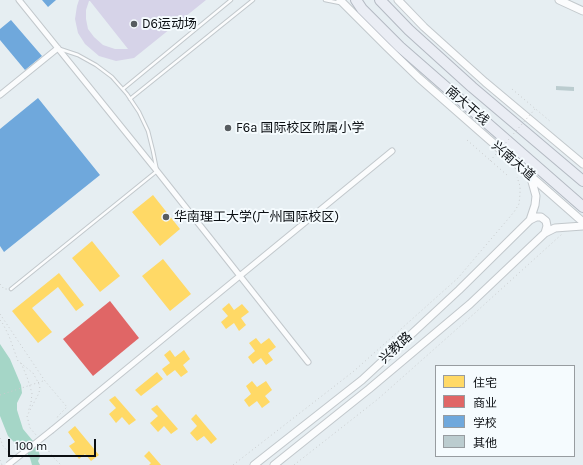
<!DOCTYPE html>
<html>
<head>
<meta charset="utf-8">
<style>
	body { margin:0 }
	#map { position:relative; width:583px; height:465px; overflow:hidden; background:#e6eef2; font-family:Karla,"Noto Sans SC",sans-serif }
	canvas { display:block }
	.legend { position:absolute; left:435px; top:365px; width:140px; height:92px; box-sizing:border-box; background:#f5fbfe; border:1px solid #979ca0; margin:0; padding:5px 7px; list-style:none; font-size:12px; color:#0a0e12 }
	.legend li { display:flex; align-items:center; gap:8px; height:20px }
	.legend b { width:20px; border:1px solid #979ca0 }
	.scale { position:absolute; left:8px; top:439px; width:88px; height:18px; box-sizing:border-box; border:2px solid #0a0e12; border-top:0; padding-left:5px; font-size:12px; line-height:14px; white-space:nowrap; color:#0a0e12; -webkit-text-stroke:3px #f5fbfe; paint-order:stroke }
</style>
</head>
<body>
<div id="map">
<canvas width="583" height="465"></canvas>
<ul class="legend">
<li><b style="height:11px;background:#ffd966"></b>住宅</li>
<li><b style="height:11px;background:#e06666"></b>商业</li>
<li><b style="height:11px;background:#6fa8dc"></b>学校</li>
<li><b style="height:11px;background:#bbcccf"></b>其他</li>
</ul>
<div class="scale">100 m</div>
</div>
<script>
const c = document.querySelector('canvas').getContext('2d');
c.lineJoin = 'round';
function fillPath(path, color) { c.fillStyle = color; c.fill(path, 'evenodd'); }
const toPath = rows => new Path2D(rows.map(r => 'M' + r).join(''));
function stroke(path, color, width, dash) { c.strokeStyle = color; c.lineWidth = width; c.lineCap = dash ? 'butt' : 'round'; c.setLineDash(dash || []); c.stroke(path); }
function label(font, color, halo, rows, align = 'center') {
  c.font = font + ' Karla,"Noto Sans SC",sans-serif'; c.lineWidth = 4; c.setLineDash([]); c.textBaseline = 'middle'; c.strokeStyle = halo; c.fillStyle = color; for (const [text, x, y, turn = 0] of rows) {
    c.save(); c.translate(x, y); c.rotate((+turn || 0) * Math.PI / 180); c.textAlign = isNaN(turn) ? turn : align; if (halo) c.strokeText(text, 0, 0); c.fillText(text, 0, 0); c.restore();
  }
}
fillPath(toPath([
	[79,0,206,0,134,58,116,61,99,56,85,44,78,33,75,19,77,6],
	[89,1,90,1,128,49,115,49,103,45,94,37,88,29,86,19,86,10]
]), '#d6d3e8');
fillPath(toPath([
	[0,344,10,359,21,385,22,393,17,403,17,410,23,429,38,447,40,457,38,461,40,465,32,465,30,458,25,450,16,444,8,436,0,416]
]), '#a5d6c7');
fillPath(toPath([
	[153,195,180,229,160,246,132,212],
	[92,241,120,276,100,292,72,258],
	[163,259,191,294,170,311,142,276],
	[59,273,84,305,76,311,58,287,32,308,52,332,38,343,12,311],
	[229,303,234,310,242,304,249,312,241,318,246,325,239,331,234,323,226,329,221,322,228,316,222,309],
	[256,338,261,344,269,338,276,347,268,353,273,360,266,365,261,358,253,364,248,357,255,351,249,343],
	[170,350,175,357,184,350,190,359,183,365,188,372,181,377,175,370,167,376,162,369,170,363,164,355],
	[157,372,163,379,141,396,135,390],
	[252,381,257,387,266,381,272,390,265,396,270,402,262,408,257,401,249,407,244,400,251,394,246,386],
	[115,396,136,420,129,425,122,417,116,423,109,414,116,408,109,400],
	[157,405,178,429,171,434,164,426,158,432,150,423,158,416,151,409],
	[196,414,217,439,211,444,204,436,197,441,190,433,197,426,191,419],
	[75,426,99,455,91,461,85,454,79,459,69,446,75,442,68,432],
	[149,451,161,465,149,465,151,463,144,456]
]), '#ffd966');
fillPath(toPath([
	[110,301,139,338,93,376,63,339]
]), '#e06666');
fillPath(toPath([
	[42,0,56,0,48,7],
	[11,20,42,56,25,70,0,40,0,29],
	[38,98,100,175,4,252,0,246,0,129]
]), '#6fa8dc');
fillPath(toPath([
	[556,86,574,87,574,91,556,90]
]), '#bbcccf');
const lane = toPath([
	[325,0,340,3],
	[123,89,231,0],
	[130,99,253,0],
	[11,289,157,171,153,151,148,131,139,112,127,94,112,77,96,65,78,55,60,49]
]);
const street = toPath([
	[19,0,157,171,308,362],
	[0,95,58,48],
	[52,430,392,151]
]);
const secondary = toPath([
	[340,0,387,47,419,78,583,222],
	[398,0,424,27,485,82,583,164],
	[559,0,583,11],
	[530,220,535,205,536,196,531,178],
	[254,465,362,380,459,290,530,220,536,217,541,217,546,221,547,226,545,233],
	[274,465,369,389,470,304,545,233,555,228,583,226]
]);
const highway = toPath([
	[356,0,362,9,400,47,583,207],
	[380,0,409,30,472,87,583,181]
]);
stroke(lane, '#c2c8cc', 4.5);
stroke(street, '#c2c8cc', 7);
stroke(secondary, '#c2c8cc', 9);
stroke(highway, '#b3b9c2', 12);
stroke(toPath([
	[512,89,551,122],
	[467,140,507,175],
	[0,284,4,289,7,289],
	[0,314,45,381,67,407,58,416,57,418],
	[0,320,3,324,9,336,18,361,33,373,40,386,39,393,27,416,30,428,37,436],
	[21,363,27,377,32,393,31,403,28,412],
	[0,395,43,381],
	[0,438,3,446,12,456],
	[44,445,54,458,61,465],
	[0,460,2,465],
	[233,465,354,371,458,278,514,212,519,204,520,194,520,186,517,177],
	[294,465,378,399,476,312,562,234]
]), '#c9ccce', 1, [1, 3]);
stroke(lane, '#fbfcfd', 2.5);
stroke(street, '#fbfcfd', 5);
stroke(secondary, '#fbfcfd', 7);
stroke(highway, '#eaedf4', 10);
const streetBridge = toPath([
	[8,465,52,430]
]);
stroke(streetBridge, '#c2c8cc', 7, []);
stroke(toPath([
	[490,161,535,109]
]), '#c9ccce', 1, [1, 3]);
stroke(streetBridge, '#fbfcfd', 5);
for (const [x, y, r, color] of [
	[134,24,4,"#575c60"],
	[228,128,4,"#575c60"],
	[166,217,4,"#575c60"]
]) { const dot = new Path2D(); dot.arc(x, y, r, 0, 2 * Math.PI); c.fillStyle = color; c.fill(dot); stroke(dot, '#f5fbfe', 1.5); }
label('13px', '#0a0e12', '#f5fbfe', [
	["D6运动场",142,24],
	["F6a 国际校区附属小学",236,128],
	["华南理工大学(广州国际校区)",174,217]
], 'left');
label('13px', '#0a0e12', '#f5fbfe', [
	["南大干线",467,106,41],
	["兴南大道",513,161,41],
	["兴教路",396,348,-43]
]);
</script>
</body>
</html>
